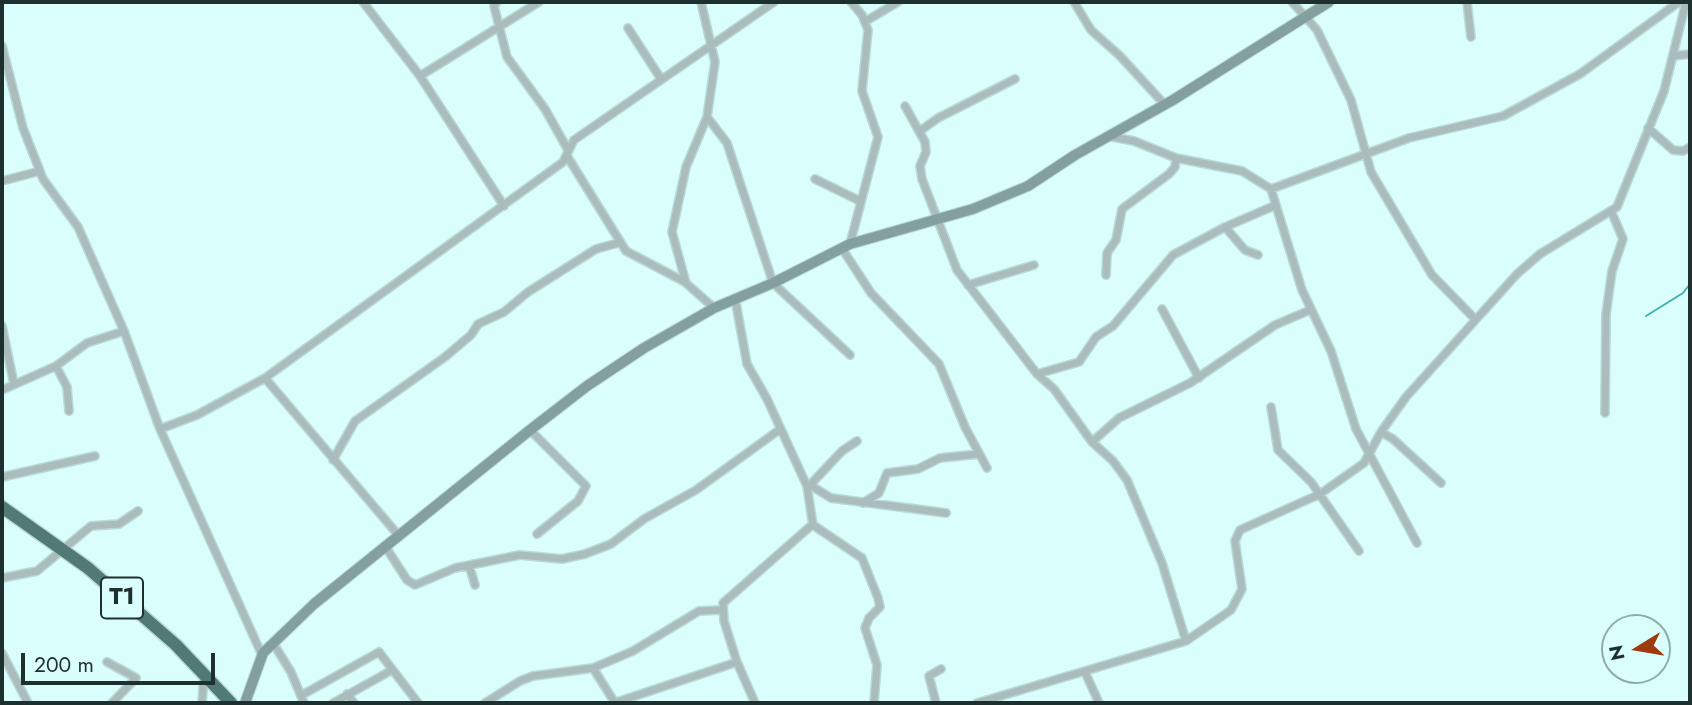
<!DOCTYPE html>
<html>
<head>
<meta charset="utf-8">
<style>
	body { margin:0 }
	#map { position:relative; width:1692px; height:705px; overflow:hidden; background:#dafefb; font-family:Jost,sans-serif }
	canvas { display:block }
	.frame { position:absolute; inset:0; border:4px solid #1e302e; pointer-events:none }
	.north { position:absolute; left:1601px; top:614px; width:70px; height:70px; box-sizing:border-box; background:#dafefb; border:2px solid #8faca9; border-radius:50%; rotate:259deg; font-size:19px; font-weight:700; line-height:28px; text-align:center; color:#1e302e }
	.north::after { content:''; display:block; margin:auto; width:24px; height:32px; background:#9f3a0d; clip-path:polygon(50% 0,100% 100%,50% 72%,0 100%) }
	.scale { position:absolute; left:21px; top:653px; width:194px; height:32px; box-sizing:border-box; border:4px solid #1e302e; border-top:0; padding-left:9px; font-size:21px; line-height:24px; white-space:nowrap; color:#1e302e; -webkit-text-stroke:5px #dafefb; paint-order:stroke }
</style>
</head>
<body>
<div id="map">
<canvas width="1692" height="705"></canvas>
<div class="frame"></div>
<div class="north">N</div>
<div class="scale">200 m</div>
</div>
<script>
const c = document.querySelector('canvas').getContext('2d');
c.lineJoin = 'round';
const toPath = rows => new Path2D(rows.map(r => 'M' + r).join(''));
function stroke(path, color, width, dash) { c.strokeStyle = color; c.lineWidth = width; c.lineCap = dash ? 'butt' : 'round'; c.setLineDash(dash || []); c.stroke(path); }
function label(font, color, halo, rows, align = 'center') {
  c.font = font + ' Jost,sans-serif'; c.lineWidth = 7; c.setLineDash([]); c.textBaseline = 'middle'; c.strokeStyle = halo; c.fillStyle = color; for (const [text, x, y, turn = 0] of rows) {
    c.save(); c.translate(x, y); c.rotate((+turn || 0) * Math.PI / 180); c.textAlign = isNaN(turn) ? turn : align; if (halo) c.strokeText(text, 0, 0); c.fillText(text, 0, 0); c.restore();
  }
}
stroke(toPath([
	[1646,316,1683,293,1690,284]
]), '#42b3ad', 2);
const street = toPath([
	[363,2,420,76,504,206],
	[497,2,494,6,507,57,545,109,568,150],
	[701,2,715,62,707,117,686,167,672,232,686,283,714,308],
	[1074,2,1091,30,1120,56,1165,105],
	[1292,2,1317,30,1351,100,1371,172,1432,275,1474,318],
	[1467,2,1471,37],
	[866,21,898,2],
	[628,28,661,79],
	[2,46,23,128,43,179,78,227,124,331,160,429,262,655],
	[1673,56,1690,54],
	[420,76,539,2],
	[905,106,925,142,926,152,920,166,922,179,957,270,1037,374,1054,389,1092,442,1113,461,1127,480,1162,563,1186,641],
	[707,117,727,143,773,283,850,355],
	[1648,128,1673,150,1683,151,1690,147],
	[920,131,938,118,1015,79],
	[1108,136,1134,141,1176,158,1242,171,1271,189,1302,290,1331,351,1356,429,1417,543],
	[567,156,626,251,685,282],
	[815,179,860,201],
	[2,181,40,171],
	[1271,189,1409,138,1503,116,1580,74,1679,2],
	[1225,227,1245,250,1258,255],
	[850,244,878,137,862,91,868,30,862,15,851,2],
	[843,250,871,293,939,364,965,427,987,468],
	[1106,275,1107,253,1116,240,1122,209,1169,174,1175,167,1176,158],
	[968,285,1034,265],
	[735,298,747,364,767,399,807,486,813,525,862,558,878,598,880,607,869,618,865,628,877,665,874,703],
	[1162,309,1199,378],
	[2,326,14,384],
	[56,366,67,387,69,411],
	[1037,374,1079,362,1096,337,1113,326,1173,255,1225,227,1276,205],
	[265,378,399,536],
	[2,390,56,366,87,343,124,331],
	[1271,407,1278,450,1311,482,1359,551],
	[1605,413,1606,314,1612,271,1623,239,1612,213],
	[160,429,197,415,265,378,563,162,574,140,774,2],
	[530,430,586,486,578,501,537,534],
	[1381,432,1393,439,1441,483],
	[1092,442,1119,418,1190,383,1275,325,1310,310],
	[333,460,355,421,445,357,471,335,478,324,504,312,528,292,596,249,618,243],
	[2,477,95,456],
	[810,485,842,451,857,441],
	[807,486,810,485,831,498,946,513],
	[863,503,879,493,887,473,918,469,940,458,979,454],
	[385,546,407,580,415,585,455,568,520,555,562,559,585,554,611,544,644,519,696,490,779,430],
	[469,565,475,585],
	[2,578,37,571,91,526,119,524,138,511],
	[273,643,291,672,304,703],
	[2,653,28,703],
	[107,662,136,678,112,703],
	[737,662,724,621,723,603,813,524],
	[593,668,615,703],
	[1085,672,1099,703],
	[347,694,354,703],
	[302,695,379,652,418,703],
	[202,703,204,676],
	[333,703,392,670],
	[485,703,520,681,533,676,593,668,633,651,699,611,721,610],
	[614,703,737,662,755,703],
	[936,703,929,676,941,669],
	[977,703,1186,641,1231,610,1242,589,1235,541,1240,530,1320,494,1364,463,1381,432,1406,397,1517,274,1540,254,1617,207,1664,91,1686,2]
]);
const secondary = toPath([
	[245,703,263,653,314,604,530,430,587,386,644,348,714,308,773,283,850,244,973,209,1028,186,1075,155,1173,100,1329,2]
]);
const highway = toPath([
	[2,507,88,568,176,645,231,703]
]);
stroke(street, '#b8d9d6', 10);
stroke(secondary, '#b8d9d6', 12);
stroke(highway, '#b8d9d6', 15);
stroke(street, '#aabcbb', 7);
stroke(secondary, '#84a09e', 10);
stroke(highway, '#517a77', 12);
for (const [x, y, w] of [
	[122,598,42]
]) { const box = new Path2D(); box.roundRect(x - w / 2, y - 20.5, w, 41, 5); c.fillStyle = '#dafefb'; c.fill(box); stroke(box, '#1e302e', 2); }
label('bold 24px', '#1e302e', null, [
	["T1",122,598]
]);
</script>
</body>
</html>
